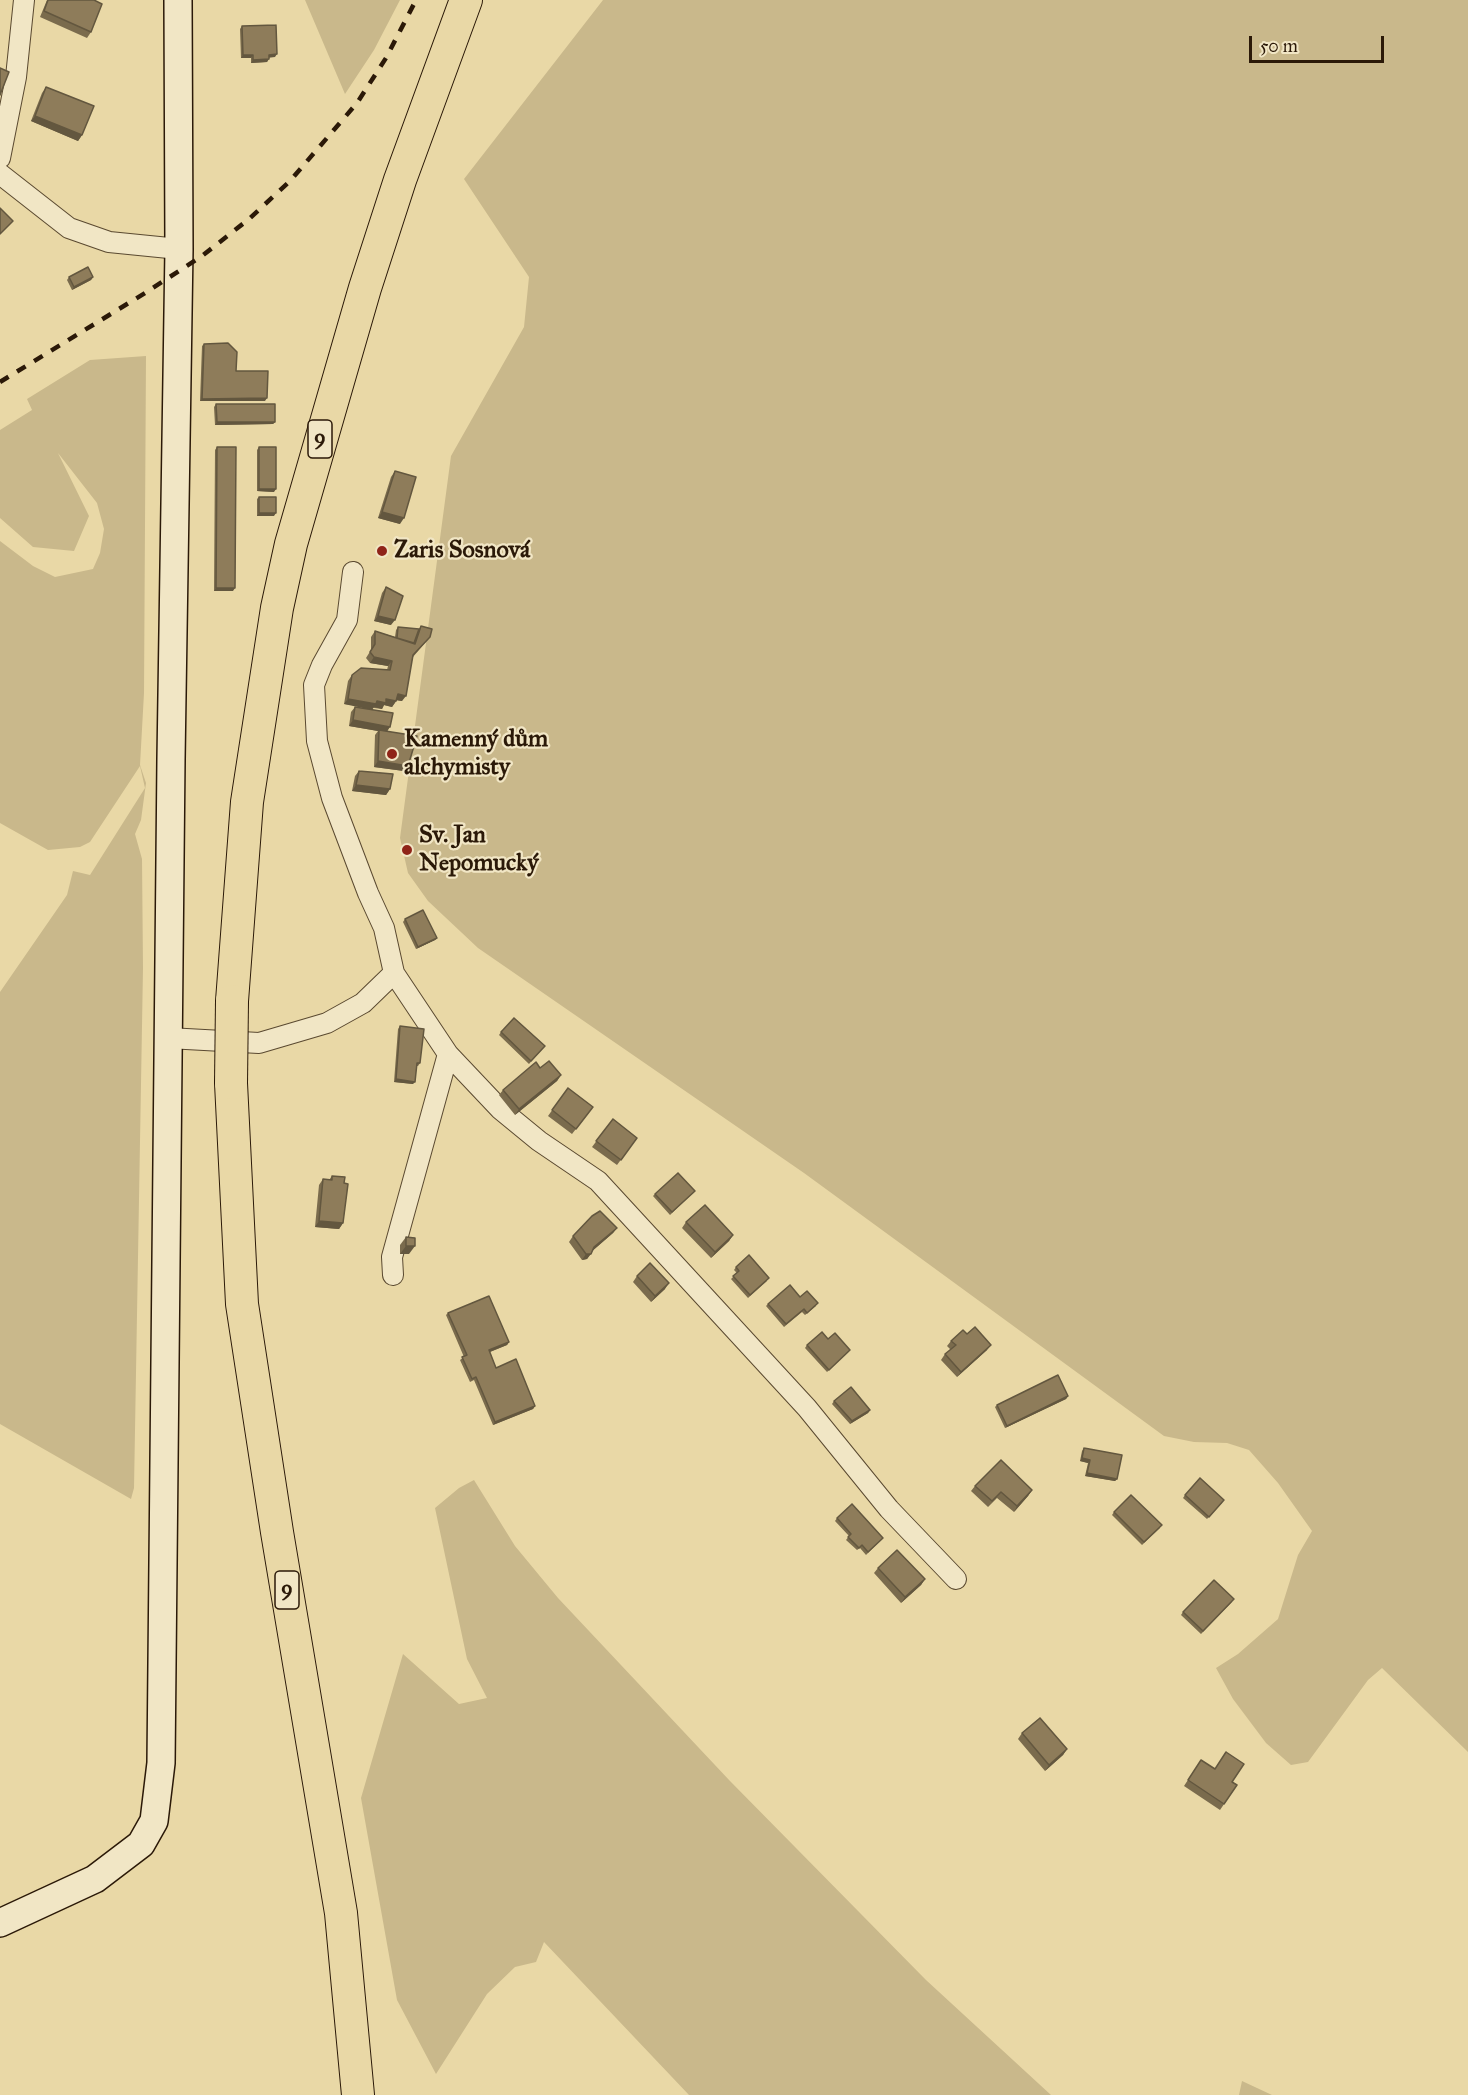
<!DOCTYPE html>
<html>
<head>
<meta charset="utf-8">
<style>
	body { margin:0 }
	#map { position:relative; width:1468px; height:2095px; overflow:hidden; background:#e9d8a6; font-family:"IM FELL Great Primer",serif }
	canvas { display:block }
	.scale { position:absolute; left:1249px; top:36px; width:135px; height:27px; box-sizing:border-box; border:3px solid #2b1908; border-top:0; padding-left:8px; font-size:18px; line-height:21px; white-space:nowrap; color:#2b1908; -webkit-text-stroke:4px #f1e6c5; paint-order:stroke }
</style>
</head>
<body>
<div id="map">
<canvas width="1468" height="2095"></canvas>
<div class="scale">50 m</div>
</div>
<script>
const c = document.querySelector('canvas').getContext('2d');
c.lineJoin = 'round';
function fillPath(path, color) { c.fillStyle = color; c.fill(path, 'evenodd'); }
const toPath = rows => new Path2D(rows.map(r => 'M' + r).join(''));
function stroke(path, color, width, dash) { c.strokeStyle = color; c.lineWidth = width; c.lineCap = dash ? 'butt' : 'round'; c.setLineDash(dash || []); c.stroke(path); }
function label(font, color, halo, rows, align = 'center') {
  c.font = font + ' "IM FELL Great Primer",serif'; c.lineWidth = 4.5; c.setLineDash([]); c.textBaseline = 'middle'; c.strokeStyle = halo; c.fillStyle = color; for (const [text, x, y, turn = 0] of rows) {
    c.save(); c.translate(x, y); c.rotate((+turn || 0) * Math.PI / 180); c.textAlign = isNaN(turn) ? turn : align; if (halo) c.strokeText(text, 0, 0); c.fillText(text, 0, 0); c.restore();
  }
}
fillPath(toPath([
	[305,0,400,0,374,50,345,94],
	[603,0,1468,0,1468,1752,1382,1668,1368,1680,1308,1762,1291,1765,1266,1743,1233,1699,1216,1668,1238,1654,1278,1619,1298,1555,1312,1531,1278,1483,1249,1450,1227,1443,1194,1442,1164,1436,804,1173,478,948,428,901,408,873,400,838,451,456,524,327,529,277,464,179],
	[146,356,144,693,140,765,146,783,141,820,135,834,142,859,143,968,134,1488,131,1499,0,1424,0,992,67,895,73,871,90,875,145,788,140,766,90,842,80,847,48,850,0,823,0,541,33,566,55,577,93,569,100,553,104,529,97,503,58,453,89,516,74,551,33,547,0,518,0,430,32,410,27,399,90,360],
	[474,1480,515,1546,558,1598,730,1781,926,1980,1051,2095,689,2095,544,1942,536,1962,515,1967,487,1994,436,2074,397,2000,361,1798,403,1654,459,1704,487,1698,467,1659,435,1508,459,1488],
	[1242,2081,1272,2095,1239,2095]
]), '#c9b88b');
const street = toPath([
	[0,158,16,77,24,0],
	[0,174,69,228,109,242,179,249],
	[353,572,347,620,322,665,314,685,317,741,332,798,368,893,384,928,394,973,448,1054,500,1109,539,1141,598,1181,807,1408,889,1509,956,1579],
	[168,1038,259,1043,327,1023,363,1003,394,973],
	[393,1275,392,1257,448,1054]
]);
const secondary = toPath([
	[0,1923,95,1879,141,1844,154,1821,161,1763,171,759,179,249,178,0]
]);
const primary = toPath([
	[232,1001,247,802,277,608,291,544,365,288,400,180,466,0],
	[231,1083,242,1304,277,1532,341,1913,358,2095]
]);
stroke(street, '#5a4930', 22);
stroke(secondary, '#2b1908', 30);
stroke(primary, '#2b1908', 34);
stroke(street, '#f1e6c5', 20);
stroke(secondary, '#f1e6c5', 27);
stroke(primary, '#e9d8a6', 32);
stroke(toPath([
	[0,382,145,293,202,256,249,219,290,181,357,103,386,58,416,0]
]), '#2b1908', 4.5, [10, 10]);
const primaryBridge = toPath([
	[231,1083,232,1001]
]);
stroke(primaryBridge, '#2b1908', 34, []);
stroke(primaryBridge, '#e9d8a6', 32);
fillPath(toPath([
	[47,0,94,0,91,32,87,38,40,17],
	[242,26,275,57,269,57,267,62,251,63,251,58,241,58,240,29],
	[46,87,82,135,78,141,31,121,42,93],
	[69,277,93,277,91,280,72,290,67,280],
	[204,344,236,371,265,401,200,401,202,346],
	[216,404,275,422,273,424,215,425,214,407],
	[217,447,233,591,214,591,215,450],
	[259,447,274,492,257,491,257,450],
	[395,471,400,524,378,518,391,477],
	[259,497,274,516,257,516,257,499],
	[386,587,391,625,374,621,382,593],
	[421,626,430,637,413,657,402,701,397,700,392,707,384,705,382,709,344,704,348,681,352,675,387,670,388,666,370,663,366,658,371,650,371,637,375,631,395,637,396,630,398,627,419,629],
	[355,707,388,731,404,771,374,767,375,735,378,731,349,726,351,712],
	[359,771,390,789,386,795,352,791,355,776],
	[405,919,437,938,435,940,416,949,403,922],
	[400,1026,420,1063,418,1066,417,1066,413,1084,394,1082,398,1029],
	[501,1032,545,1046,529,1064,499,1035],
	[561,1075,557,1081,515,1115,499,1095,503,1090],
	[568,1088,593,1107,572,1134,548,1116],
	[613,1119,637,1138,617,1165,592,1147],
	[332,1176,343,1223,339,1229,315,1227,319,1185,323,1179,329,1180],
	[695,1191,670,1215,653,1196,655,1194],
	[686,1222,733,1235,729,1241,711,1258,682,1228],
	[617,1228,613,1233,592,1251,587,1259,582,1260,569,1242,573,1236],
	[406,1237,409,1254,400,1254,400,1245],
	[736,1267,767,1281,748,1298,731,1279,737,1273,734,1270],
	[637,1276,665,1289,651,1302,633,1282],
	[800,1297,816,1306,805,1315,802,1312,784,1327,766,1306,768,1304],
	[448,1313,509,1342,507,1345,490,1352,496,1368,535,1406,533,1409,493,1425,474,1380,470,1382,460,1360,464,1357,446,1315],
	[967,1334,987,1350,957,1377,941,1360,945,1354,951,1350,947,1346,951,1341],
	[807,1345,850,1350,827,1372,805,1348],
	[1068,1396,1066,1399,1005,1428,995,1407,997,1405],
	[834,1401,870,1410,868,1413,850,1424,832,1404],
	[1084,1448,1117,1479,1115,1481,1085,1476,1088,1463,1080,1461,1082,1451],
	[975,1486,1032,1490,1028,1496,1014,1512,997,1498,988,1507,971,1491],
	[1185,1495,1222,1503,1207,1519,1183,1498],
	[1114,1512,1160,1528,1142,1545,1112,1515],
	[837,1518,883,1538,866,1555,860,1548,857,1550,846,1540,849,1536,835,1521],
	[878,1568,925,1579,921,1585,901,1603,874,1573],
	[1232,1602,1201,1634,1181,1615,1183,1612],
	[1022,1733,1067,1749,1063,1755,1045,1771,1018,1739],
	[1201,1760,1237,1785,1220,1810,1184,1786]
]), '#7a6b4d');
fillPath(toPath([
	[277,54,275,57,267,58,269,55],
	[243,55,253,55,251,58,241,58],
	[269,59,267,62,251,63,253,60],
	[35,116,82,135,78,141,31,121],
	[93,277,91,280,72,290,74,287],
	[267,398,265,401,200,401,202,399],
	[217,422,275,422,273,424,215,425],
	[259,489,276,489,274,492,257,491],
	[382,512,404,518,400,524,378,518],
	[259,513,276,513,274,516,257,516],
	[216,588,235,588,233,591,214,591],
	[378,616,395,620,391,625,374,621],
	[374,657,392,661,388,666,370,663],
	[398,694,406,696,402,701,394,700],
	[348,699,377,701,386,699,396,701,392,707,384,705,382,709,374,707,372,710,344,704],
	[353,720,390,727,386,733,379,730,378,731,349,726],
	[378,761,408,766,404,771,374,767],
	[356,785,390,789,386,795,352,791],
	[437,938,435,940,416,949,418,947],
	[561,1075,557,1081,515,1115,519,1109],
	[396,1079,415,1082,413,1084,394,1082],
	[319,1221,343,1223,339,1229,315,1227],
	[617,1228,613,1233,590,1253,594,1247],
	[733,1235,729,1241,711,1258,715,1252],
	[406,1246,415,1246,409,1254,400,1254],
	[586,1254,591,1254,587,1259,582,1260],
	[669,1283,665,1289,651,1302,655,1296],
	[509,1342,507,1345,487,1353,489,1350],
	[991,1345,987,1350,957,1377,961,1372],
	[1068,1396,1066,1399,1005,1428,1007,1426],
	[535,1406,533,1409,493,1425,495,1422],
	[870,1410,868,1413,850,1424,852,1421],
	[1082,1458,1090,1460,1088,1463,1080,1461],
	[1087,1473,1117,1479,1115,1481,1085,1476],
	[1032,1490,1028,1496,1014,1512,1017,1506],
	[925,1579,921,1585,901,1603,905,1597],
	[1067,1749,1063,1755,1045,1771,1049,1765]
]), '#63573f');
const building = toPath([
	[48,0,94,0,102,4,91,32,44,11,48,0],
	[276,25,277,54,269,55,269,59,253,60,253,55,243,55,242,26,276,25],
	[0,68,9,72,0,95,0,68],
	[46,87,94,106,82,135,35,116,46,87],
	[0,208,13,221,0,234,0,208],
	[88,267,93,277,74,287,69,277,88,267],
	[228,343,237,352,236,371,268,371,267,398,202,399,204,344,228,343],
	[216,404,275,404,275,422,217,422,216,404],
	[217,447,236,447,235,588,216,588,217,447],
	[259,447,276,447,276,489,259,489,259,447],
	[395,471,416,477,404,518,382,512,395,471],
	[259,497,276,497,276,513,259,513,259,497],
	[386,587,403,596,395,620,378,616,386,587],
	[421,626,432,629,430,637,413,655,406,696,398,694,396,701,386,699,386,703,377,701,376,704,348,699,352,675,361,668,390,670,392,661,374,657,370,652,375,644,375,631,415,644,421,626],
	[398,627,419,629,414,643,397,638,398,627],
	[355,707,393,713,390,727,353,720,355,707],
	[379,730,417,736,408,766,378,761,379,730],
	[359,771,393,774,390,789,356,785,359,771],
	[423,910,437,938,418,947,405,919,423,910],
	[514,1018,545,1046,531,1061,501,1032,514,1018],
	[400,1026,424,1029,420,1063,417,1063,415,1082,396,1079,400,1026],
	[549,1061,561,1075,519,1109,503,1090,536,1062,540,1068,549,1061],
	[568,1088,593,1107,576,1129,552,1110,568,1088],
	[613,1119,637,1138,621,1160,596,1141,613,1119],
	[678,1173,695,1191,672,1212,655,1194,678,1173],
	[332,1176,345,1177,344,1183,348,1184,343,1223,319,1221,323,1179,332,1180,332,1176],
	[705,1205,733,1235,715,1252,686,1222,705,1205],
	[600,1211,617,1228,594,1247,591,1254,586,1254,573,1236,592,1216,600,1211],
	[406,1237,415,1238,415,1246,406,1246,406,1237],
	[749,1255,769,1278,750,1295,733,1276,739,1271,736,1267,749,1255],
	[650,1263,669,1283,655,1296,637,1276,650,1263],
	[790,1285,800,1297,807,1291,818,1303,807,1313,804,1309,786,1324,768,1304,790,1285],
	[489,1296,509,1342,489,1350,496,1368,516,1359,535,1406,495,1422,476,1377,472,1379,462,1357,467,1355,448,1313,489,1296],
	[975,1327,991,1345,961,1372,945,1354,956,1345,951,1341,963,1330,967,1334,975,1327],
	[822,1332,828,1339,835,1333,850,1350,829,1370,807,1345,822,1332],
	[1058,1375,1068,1396,1007,1426,997,1405,1058,1375],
	[851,1387,870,1410,852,1421,834,1401,851,1387],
	[1084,1448,1122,1455,1117,1479,1087,1473,1090,1460,1082,1458,1084,1448],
	[1001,1460,1032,1490,1017,1506,1001,1492,992,1501,975,1486,1001,1460],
	[1200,1478,1224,1500,1209,1517,1185,1495,1200,1478],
	[1131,1495,1162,1525,1144,1542,1114,1512,1131,1495],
	[852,1504,883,1538,868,1552,862,1545,859,1548,848,1537,851,1534,837,1518,852,1504],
	[897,1550,925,1579,905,1597,878,1568,897,1550],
	[1214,1580,1234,1599,1203,1631,1183,1612,1214,1580],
	[1040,1718,1067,1749,1049,1765,1022,1733,1040,1718],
	[1226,1752,1244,1764,1232,1782,1237,1785,1224,1804,1188,1780,1201,1760,1215,1769,1226,1752]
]);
fillPath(building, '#8e7c5a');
stroke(building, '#63573f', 1.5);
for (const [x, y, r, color] of [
	[382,551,6,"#8f2418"],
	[392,754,6,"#8f2418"],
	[407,850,6,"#8f2418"]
]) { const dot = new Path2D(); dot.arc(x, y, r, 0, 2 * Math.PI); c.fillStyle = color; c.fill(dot); stroke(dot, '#f1e6c5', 2); }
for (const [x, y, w] of [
	[320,439,24],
	[287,1590,24]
]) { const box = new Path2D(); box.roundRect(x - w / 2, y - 19, w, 38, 4.5); c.fillStyle = '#f1e6c5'; c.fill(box); stroke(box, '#2b1908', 1.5); }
label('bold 22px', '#2b1908', null, [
	["9",320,439],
	["9",287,1590]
]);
label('bold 24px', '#2b1908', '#f1e6c5', [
	["Zaris Sosnová",394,551],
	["Kamenný dům",404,740],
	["alchymisty",404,768],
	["Sv. Jan",419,836],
	["Nepomucký",419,864]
], 'left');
</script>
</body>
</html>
